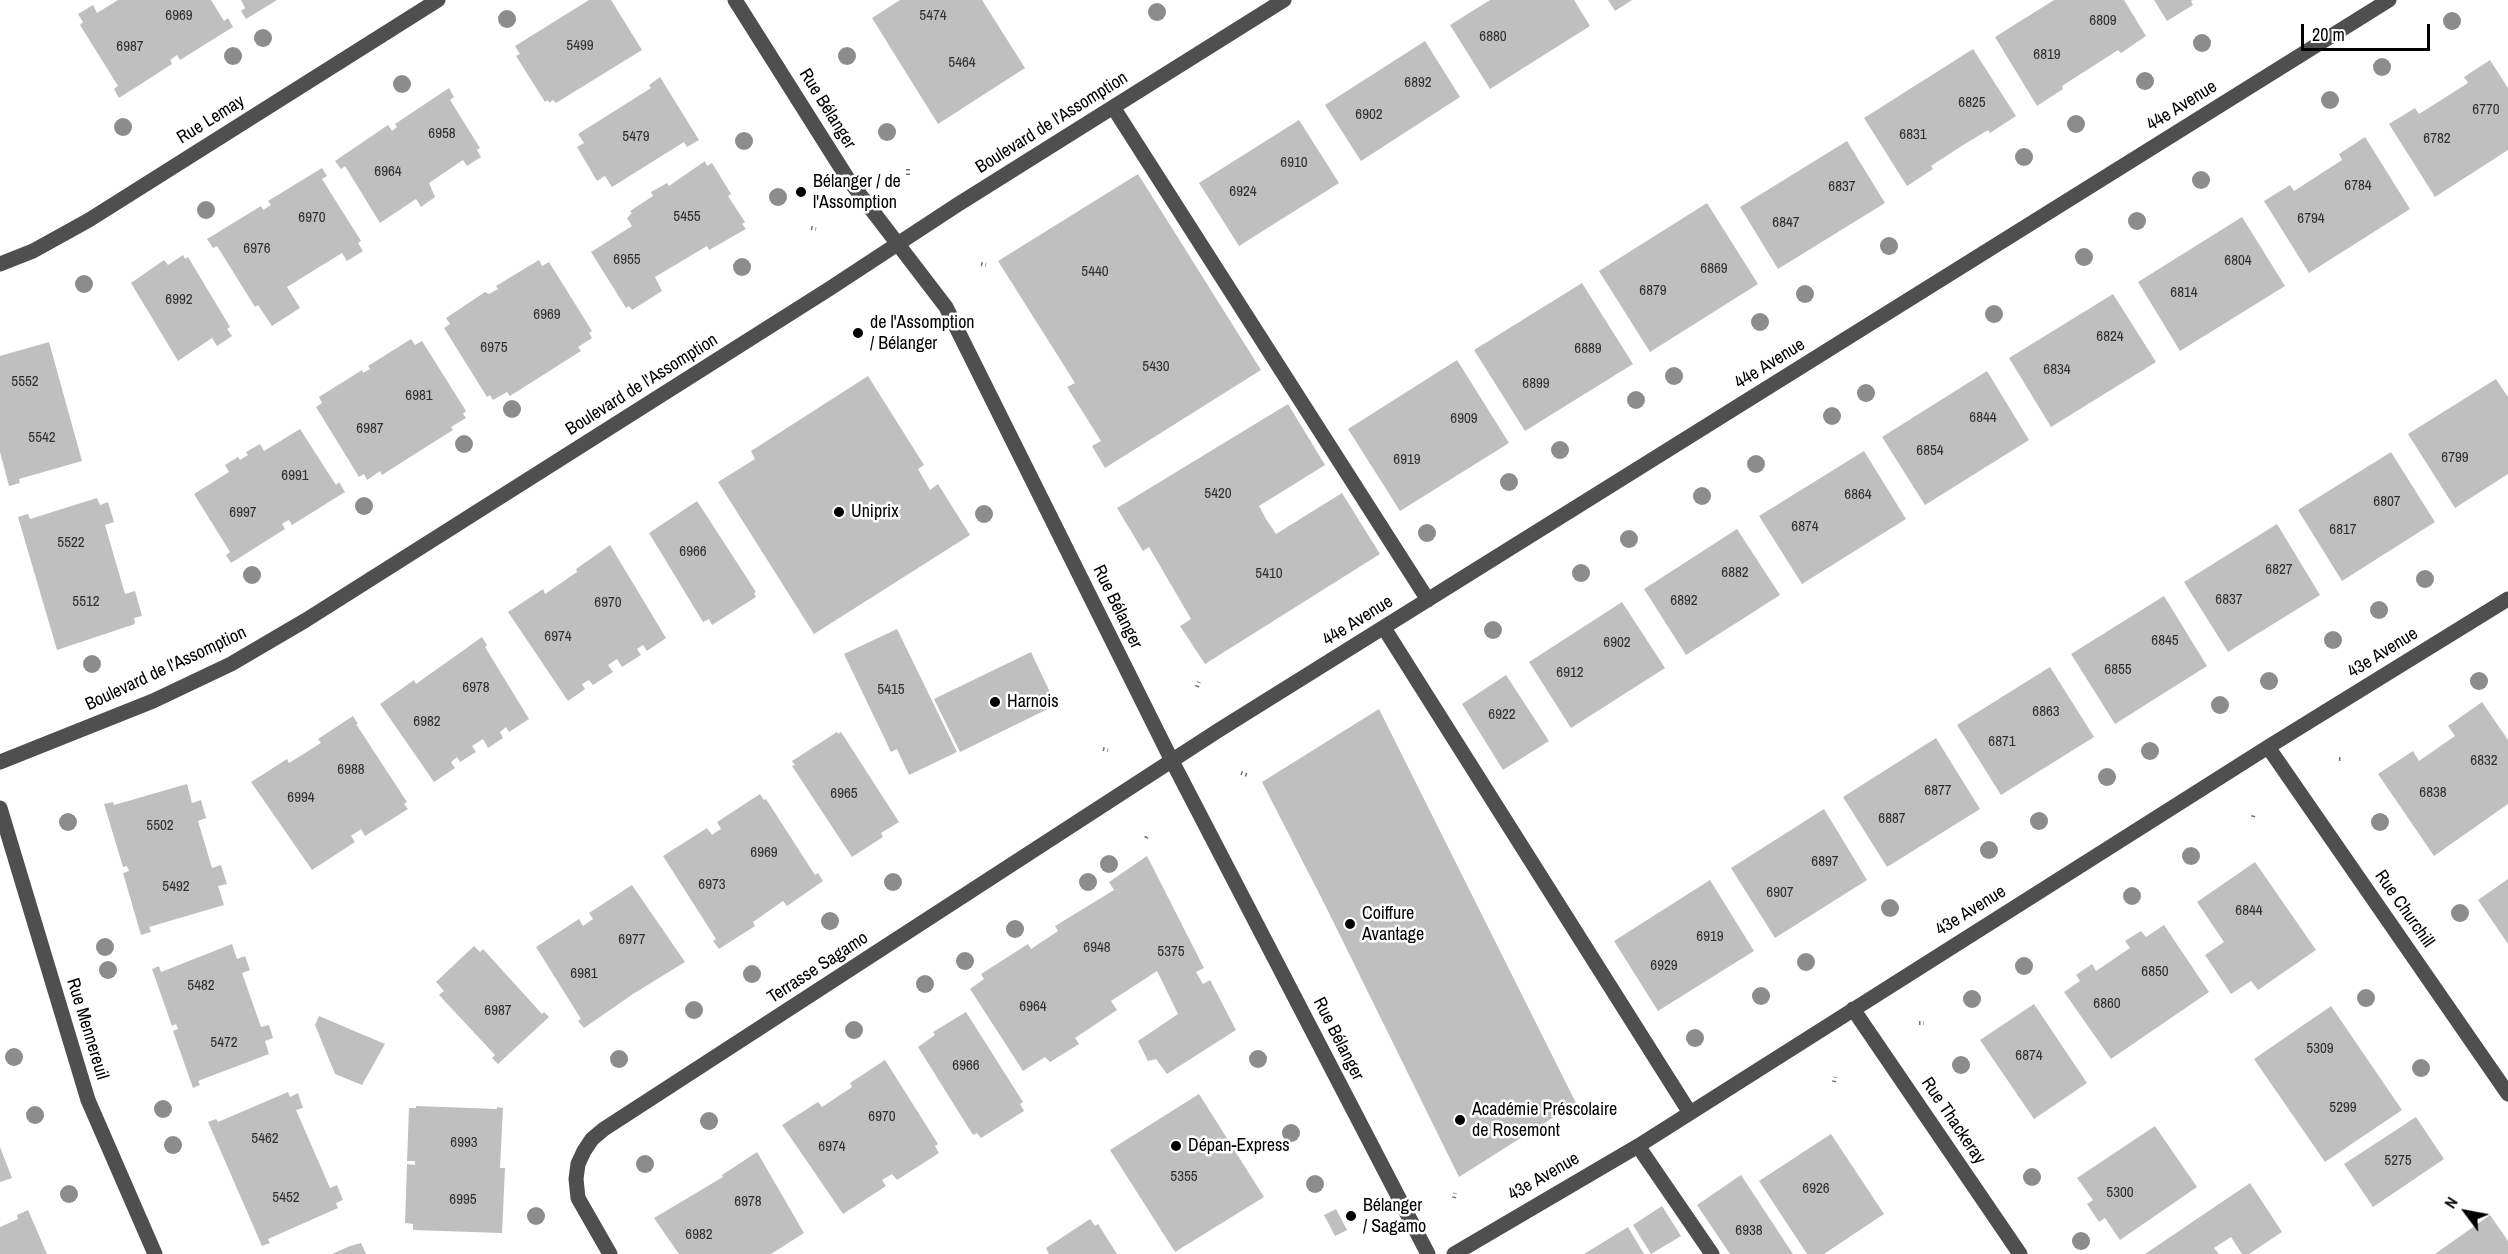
<!DOCTYPE html>
<html>
<head>
<meta charset="utf-8">
<style>
	body { margin:0 }
	#map { position:relative; width:2508px; height:1254px; overflow:hidden; background:#fff; font-family:"Archivo Narrow",sans-serif }
	canvas { display:block }
	.north { position:absolute; left:2436px; top:1182px; width:60px; height:60px; -webkit-text-stroke:4px #fff; paint-order:stroke; rotate:302deg; font-size:16px; font-weight:700; line-height:24px; text-align:center; color:#000 }
	.north::after { content:''; display:block; margin:auto; width:21px; height:27px; background:#000; clip-path:polygon(50% 0,100% 100%,50% 72%,0 100%) }
	.scale { position:absolute; left:2301px; top:24px; width:129px; height:27px; box-sizing:border-box; border:3px solid #000; border-top:0; padding-left:8px; font-size:18px; line-height:21px; white-space:nowrap; color:#000; -webkit-text-stroke:4px #fff; paint-order:stroke }
</style>
</head>
<body>
<div id="map">
<canvas width="2508" height="1254"></canvas>
<div class="north">N</div>
<div class="scale">20 m</div>
</div>
<script>
const c = document.querySelector('canvas').getContext('2d');
c.lineJoin = 'round';
function fillPath(path, color) { c.fillStyle = color; c.fill(path, 'evenodd'); }
const toPath = rows => new Path2D(rows.map(r => 'M' + r).join(''));
function stroke(path, color, width, dash) { c.strokeStyle = color; c.lineWidth = width; c.lineCap = dash ? 'butt' : 'round'; c.setLineDash(dash || []); c.stroke(path); }
function label(font, color, halo, rows, align = 'center') {
  c.font = font + ' "Archivo Narrow",sans-serif'; c.lineWidth = 5; c.setLineDash([]); c.textBaseline = 'middle'; c.strokeStyle = halo; c.fillStyle = color; for (const [text, x, y, turn = 0] of rows) {
    c.save(); c.translate(x, y); c.rotate((+turn || 0) * Math.PI / 180); c.textAlign = isNaN(turn) ? turn : align; if (halo) c.strokeText(text, 0, 0); c.fillText(text, 0, 0); c.restore();
  }
}
fillPath(toPath([
	[118,0,211,0,224,21,228,18,233,27,180,60,177,55,170,60,172,64,119,98,114,89,118,86,80,25,83,22,78,14,93,5,97,13],
	[241,0,277,0,246,19,241,11,245,8],
	[589,0,611,0,642,50,556,103,553,100,549,103,548,100,545,102,516,56,520,54,515,46],
	[900,0,982,0,1025,68,938,124,872,18],
	[1490,0,1574,0,1590,26,1490,89,1450,25],
	[1608,0,1632,0,1615,11],
	[2054,0,2124,0,2146,36,2121,53,2118,50,2062,86,2063,89,2037,106,1995,37],
	[2154,0,2193,0,2191,1,2193,5,2167,21],
	[1425,41,1460,97,1361,161,1325,105],
	[1973,49,2016,116,1990,133,1988,130,1960,147,1931,166,1933,169,1907,186,1864,118],
	[2490,60,2508,88,2508,150,2435,197,2389,124,2415,108,2419,114,2468,83,2464,77],
	[660,77,699,140,687,147,684,142,612,187,605,176,597,181,577,147,584,143,578,134,651,88,649,85],
	[449,88,454,97,450,100,480,148,477,150,481,157,467,166,463,160,429,183,435,197,421,207,416,199,380,223,345,166,341,169,335,161,388,125,392,131,397,127,395,124],
	[1299,120,1339,183,1239,246,1199,183],
	[2365,137,2410,209,2309,273,2264,201,2290,185,2294,191,2342,160,2339,154],
	[1847,141,1885,203,1778,269,1740,207],
	[705,161,707,166,712,163,731,194,728,196,745,222,742,224,746,229,709,250,707,246,655,277,662,291,632,310,629,306,626,308,591,252,632,226,627,218,632,213,630,211,653,196,651,192,667,183,669,186],
	[322,168,327,176,322,179,361,241,358,243,363,251,347,261,342,253,287,287,300,308,272,326,258,305,255,307,217,246,213,248,207,239,261,206,263,210,271,205,268,201],
	[1138,174,1261,370,1105,468,1092,446,1101,441,1067,387,1075,383,998,261],
	[1707,203,1758,284,1650,352,1599,271],
	[2242,217,2285,286,2180,351,2138,282],
	[183,255,185,259,188,257,230,327,227,329,232,336,217,346,212,338,178,361,131,283,164,260,168,265],
	[539,260,542,266,549,262,592,331,589,333,592,338,578,347,581,351,510,396,507,392,493,400,490,395,487,397,444,328,450,324,446,318,485,292,489,294,498,289,496,286],
	[1582,283,1633,364,1525,431,1474,350],
	[2113,294,2156,362,2051,427,2009,358],
	[411,339,415,345,422,341,466,411,463,414,466,418,451,427,453,430,418,452,382,475,380,471,367,480,364,474,359,477,316,407,322,403,319,397,362,370,363,373,370,369,368,366],
	[49,342,82,461,19,479,20,483,9,486,0,452,0,356],
	[1457,360,1509,443,1400,511,1348,429],
	[1987,371,2029,440,1925,505,1882,437],
	[868,376,924,465,918,469,930,490,938,484,970,535,814,634,718,482,755,459,751,451],
	[2496,379,2508,397,2508,474,2455,508,2408,434],
	[1288,404,1325,465,1259,506,1266,519,1276,534,1342,493,1380,554,1205,664,1180,626,1191,619,1149,547,1143,551,1117,508],
	[300,429,336,485,339,482,345,492,292,525,289,520,285,522,282,524,285,529,231,563,226,555,230,552,194,494,229,472,225,465,238,457,240,460,243,458,248,455,246,452,260,444,264,451],
	[1864,451,1906,519,1802,584,1759,516],
	[2391,452,2435,522,2342,581,2298,510],
	[97,498,100,505,108,502,114,522,105,525,125,594,135,591,142,616,134,618,135,624,57,650,18,517,28,514,30,519],
	[697,501,756,592,754,593,756,597,712,625,709,619,703,622,649,533],
	[2277,524,2320,595,2228,652,2184,582],
	[1737,529,1780,595,1686,655,1644,589],
	[610,545,666,638,647,651,643,645,637,649,641,655,622,667,617,659,608,665,613,672,593,685,589,680,582,684,585,689,568,701,508,612,543,589,545,594,577,572,576,569],
	[2164,596,2207,666,2115,724,2071,654],
	[1622,602,1665,668,1571,728,1529,662],
	[897,629,957,752,909,775,897,749,891,752,844,654],
	[482,637,487,645,485,647,529,719,509,732,506,727,500,732,503,738,488,748,483,739,472,746,476,752,460,762,457,757,451,762,455,768,434,782,380,704,414,680,416,684],
	[1031,652,1056,705,960,752,934,699],
	[2050,667,2094,737,2001,795,1957,725],
	[1506,675,1549,741,1503,770,1462,704],
	[2482,702,2508,740,2508,804,2434,856,2378,774,2413,751,2419,761,2455,736,2448,726],
	[1379,709,1576,1103,1459,1177,1327,909,1262,782],
	[353,716,358,724,356,724,407,802,404,804,408,809,365,836,361,829,351,836,355,842,312,870,251,782,287,759,289,763,321,743,318,739],
	[837,732,838,734,841,732,899,822,881,833,883,837,852,857,792,766,795,765,792,761],
	[1936,738,1980,809,1887,867,1843,797],
	[187,784,192,803,201,800,206,818,198,821,212,868,221,865,227,884,218,886,224,905,149,927,151,932,141,935,123,873,129,871,127,866,123,867,104,804,113,802,114,805],
	[760,794,764,800,766,799,815,875,818,873,823,881,787,906,783,901,753,922,755,926,719,949,713,941,716,939,663,856,707,828,712,835,716,832,721,829,717,822],
	[1824,809,1867,880,1775,938,1731,868],
	[1147,856,1204,968,1196,972,1203,984,1210,980,1236,1030,1167,1074,1156,1059,1148,1061,1138,1041,1178,1014,1157,971,1111,1001,1117,1010,1075,1038,1079,1044,1050,1062,1045,1057,1023,1071,970,989,984,979,981,974,1028,944,1031,949,1058,931,1055,926,1114,890,1109,882],
	[2255,862,2316,950,2258,990,2251,981,2231,994,2205,955,2224,942,2197,902],
	[2508,879,2508,944,2478,900],
	[1710,880,1754,951,1658,1011,1614,941],
	[632,885,685,962,633,994,584,1028,578,1021,581,1019,536,947,579,919,583,926,593,919,589,913],
	[2164,925,2209,992,2111,1059,2064,992,2080,981,2076,975,2092,964,2096,971,2130,948,2125,941,2141,931,2146,937],
	[232,944,237,959,245,956,250,970,242,973,261,1027,269,1025,273,1038,265,1041,269,1054,198,1081,200,1085,193,1088,173,1031,178,1029,176,1024,172,1026,152,969,159,966,161,972],
	[474,946,480,952,483,949,542,1014,544,1012,549,1017,498,1064,492,1058,495,1055,439,995,444,991,436,982],
	[2034,1004,2087,1083,2034,1119,1980,1040],
	[2331,1006,2402,1110,2325,1162,2254,1059],
	[966,1012,1023,1102,1020,1104,1024,1111,981,1138,977,1133,973,1135,918,1047,935,1035,933,1032],
	[319,1016,385,1044,362,1085,335,1074,315,1025],
	[885,1060,938,1144,935,1146,939,1153,897,1180,892,1174,882,1180,886,1186,843,1214,782,1125,818,1102,822,1107,852,1087,850,1083],
	[288,1092,290,1097,298,1093,303,1108,296,1110,330,1188,337,1185,343,1200,336,1203,338,1208,268,1239,270,1243,262,1246,208,1122,216,1119,218,1122],
	[1199,1094,1264,1197,1175,1252,1110,1150],
	[416,1106,497,1109,497,1107,503,1108,500,1168,505,1168,502,1233,413,1230,413,1224,405,1223,407,1164,415,1165,415,1161,407,1161,409,1108,416,1108],
	[2416,1117,2444,1159,2373,1207,2344,1164],
	[2155,1126,2197,1187,2120,1240,2105,1218,2099,1222,2087,1204,2093,1200,2077,1178],
	[1831,1134,1884,1214,1824,1254,1807,1254,1759,1181],
	[0,1147,12,1178,0,1182],
	[757,1152,804,1233,771,1254,679,1254,654,1218,723,1177,722,1175],
	[1741,1175,1793,1254,1730,1254,1697,1205],
	[2250,1183,2282,1232,2249,1254,2242,1254,2231,1237,2214,1248,2219,1254,2145,1254],
	[1662,1206,1681,1236,1651,1254,1633,1225],
	[1336,1209,1347,1230,1335,1236,1324,1215],
	[28,1210,47,1254,0,1254,0,1227,18,1219,17,1215],
	[2490,1215,2508,1241,2508,1254,2435,1254],
	[1090,1219,1095,1226,1098,1224,1117,1254,1049,1254,1046,1248],
	[1628,1227,1644,1254,1584,1254],
	[361,1243,366,1254,332,1254,350,1246]
]), '#bfbfbf');
stroke(toPath([
	[908,169,908,175],
	[811,228,816,229],
	[981,264,986,265],
	[893,323,895,318],
	[1197,687,1199,682],
	[1103,749,1108,750],
	[2339,759,2343,759],
	[1241,773,1247,775],
	[2253,817,2254,813],
	[1146,838,1148,834],
	[1919,1023,1924,1023],
	[1834,1082,1835,1077],
	[1454,1198,1455,1193]
]), '#717171', 4, [1.5, 3]);
stroke(toPath([
	[735,0,848,179,946,307,1172,761,1428,1254],
	[1113,107,1428,600],
	[0,264,33,251,89,220,438,0],
	[1384,628,1690,1113],
	[2268,747,2508,1094],
	[0,762,153,701,231,664,306,620,829,289,957,205,1284,0],
	[0,808,88,1100,155,1254],
	[1853,1009,2020,1254],
	[1638,1146,1712,1254],
	[610,1254,578,1198,576,1179,578,1164,584,1151,592,1139,604,1129,1219,730,2389,0],
	[1454,1254,1638,1146,2268,747,2508,599]
]), '#4f4f4f', 15);
c.fillStyle = '#8c8c8c';
for (const [x, y] of [
	[1157,12],
	[507,19],
	[2452,21],
	[263,38],
	[2202,43],
	[233,56],
	[847,56],
	[2382,67],
	[2145,81],
	[402,84],
	[2330,100],
	[2076,124],
	[123,127],
	[887,132],
	[744,141],
	[2024,157],
	[2201,180],
	[778,197],
	[206,210],
	[2137,221],
	[1889,246],
	[2084,257],
	[742,267],
	[84,284],
	[1805,294],
	[1994,314],
	[1760,322],
	[1674,376],
	[1866,393],
	[1636,400],
	[512,409],
	[1832,416],
	[464,444],
	[1560,450],
	[1756,464],
	[1509,482],
	[1702,496],
	[364,506],
	[984,514],
	[1427,533],
	[1629,539],
	[1581,573],
	[252,575],
	[2425,579],
	[2379,610],
	[1493,630],
	[2333,640],
	[92,664],
	[2269,681],
	[2479,681],
	[2220,705],
	[2150,751],
	[2107,777],
	[2039,821],
	[68,822],
	[2380,822],
	[1989,850],
	[2191,856],
	[1109,864],
	[893,882],
	[1088,882],
	[2132,896],
	[1890,908],
	[2460,913],
	[830,921],
	[1015,929],
	[105,947],
	[965,961],
	[1806,962],
	[2024,966],
	[108,970],
	[752,974],
	[925,984],
	[1761,996],
	[2366,998],
	[1972,999],
	[694,1010],
	[854,1030],
	[1695,1038],
	[14,1057],
	[619,1059],
	[1258,1059],
	[1961,1065],
	[2421,1068],
	[163,1109],
	[35,1115],
	[709,1121],
	[1291,1133],
	[173,1145],
	[645,1164],
	[2032,1177],
	[1315,1184],
	[69,1194],
	[536,1216],
	[2081,1241]
]) { c.beginPath(); c.arc(x, y, 9, 0, 2 * Math.PI); c.fill(); }
for (const [x, y, r, color] of [
	[801,192,6,"#000"],
	[858,333,6,"#000"],
	[839,512,6,"#000"],
	[995,702,6,"#000"],
	[1350,924,6,"#000"],
	[1460,1120,6,"#000"],
	[1176,1146,6,"#000"],
	[1351,1216,6,"#000"]
]) { const dot = new Path2D(); dot.arc(x, y, r, 0, 2 * Math.PI); c.fillStyle = color; c.fill(dot); stroke(dot, '#fff', 2); }
label('15px', '#303030', null, [
	["6969",179,16],
	["5474",933,16],
	["6809",2103,21],
	["6880",1493,37],
	["5499",580,46],
	["6987",130,47],
	["6819",2047,55],
	["5464",962,63],
	["6892",1418,83],
	["6825",1972,103],
	["6770",2486,110],
	["6902",1369,115],
	["6958",442,134],
	["6831",1913,135],
	["5479",636,137],
	["6782",2437,139],
	["6910",1294,163],
	["6964",388,172],
	["6784",2358,186],
	["6837",1842,187],
	["6924",1243,192],
	["5455",687,217],
	["6970",312,218],
	["6794",2311,219],
	["6847",1786,223],
	["6976",257,249],
	["6955",627,260],
	["6804",2238,261],
	["6869",1714,269],
	["5440",1095,272],
	["6879",1653,291],
	["6814",2184,293],
	["6992",179,300],
	["6969",547,315],
	["6824",2110,337],
	["6975",494,348],
	["6889",1588,349],
	["5430",1156,367],
	["6834",2057,370],
	["5552",25,382],
	["6899",1536,384],
	["6981",419,396],
	["6844",1983,418],
	["6909",1464,419],
	["6987",370,429],
	["5542",42,438],
	["6854",1930,451],
	["6799",2455,458],
	["6919",1407,460],
	["6991",295,476],
	["5420",1218,494],
	["6864",1858,495],
	["6807",2387,502],
	["6997",243,513],
	["6874",1805,527],
	["6817",2343,530],
	["5522",71,543],
	["6966",693,552],
	["6827",2279,570],
	["6882",1735,573],
	["5410",1269,574],
	["6837",2229,600],
	["6892",1684,601],
	["5512",86,602],
	["6970",608,603],
	["6974",558,637],
	["6845",2165,641],
	["6902",1617,643],
	["6855",2118,670],
	["6912",1570,673],
	["6978",476,688],
	["5415",891,690],
	["6863",2046,712],
	["6922",1502,715],
	["6982",427,722],
	["6871",2002,742],
	["6832",2484,761],
	["6988",351,770],
	["6877",1938,791],
	["6838",2433,793],
	["6965",844,794],
	["6994",301,798],
	["6887",1892,819],
	["5502",160,826],
	["6969",764,853],
	["6897",1825,862],
	["6973",712,885],
	["5492",176,887],
	["6907",1780,893],
	["6844",2249,911],
	["6919",1710,937],
	["6977",632,940],
	["6948",1097,948],
	["5375",1171,952],
	["6929",1664,966],
	["6850",2155,972],
	["6981",584,974],
	["5482",201,986],
	["6860",2107,1004],
	["6964",1033,1007],
	["6987",498,1011],
	["5472",224,1043],
	["5309",2320,1049],
	["6874",2029,1056],
	["6966",966,1066],
	["5299",2343,1108],
	["6970",882,1117],
	["5462",265,1139],
	["6993",464,1143],
	["6974",832,1147],
	["5275",2398,1161],
	["5355",1184,1177],
	["6926",1816,1189],
	["5300",2120,1193],
	["5452",286,1198],
	["6995",463,1200],
	["6978",748,1202],
	["6938",1749,1231],
	["6982",699,1235]
]);
label('18px', '#000', '#fff', [
	["44e Avenue",2182,106,-32],
	["Rue Bélanger",827,109,58],
	["Rue Lemay",211,120,-32],
	["Boulevard de l'Assomption",1052,123,-32],
	["44e Avenue",1770,364,-32],
	["Boulevard de l'Assomption",642,385,-32],
	["Rue Bélanger",1117,607,64],
	["44e Avenue",1358,621,-32],
	["43e Avenue",2383,653,-32],
	["Boulevard de l'Assomption",166,669,-25],
	["Rue Churchill",2404,909,55],
	["43e Avenue",1971,911,-32],
	["Terrasse Sagamo",818,968,-33],
	["Rue Mennereuil",87,1029,73],
	["Rue Bélanger",1338,1039,63],
	["Rue Thackeray",1953,1121,56],
	["43e Avenue",1544,1177,-30]
]);
label('18px', '#000', '#fff', [
	["Bélanger / de",813,182],
	["l'Assomption",813,203],
	["de l'Assomption",870,323],
	["/ Bélanger",870,344],
	["Uniprix",851,512],
	["Harnois",1007,702],
	["Coiffure",1362,914],
	["Avantage",1362,935],
	["Académie Préscolaire",1472,1110],
	["de Rosemont",1472,1131],
	["Dépan-Express",1188,1146],
	["Bélanger",1363,1206],
	["/ Sagamo",1363,1227]
], 'left');
</script>
</body>
</html>
